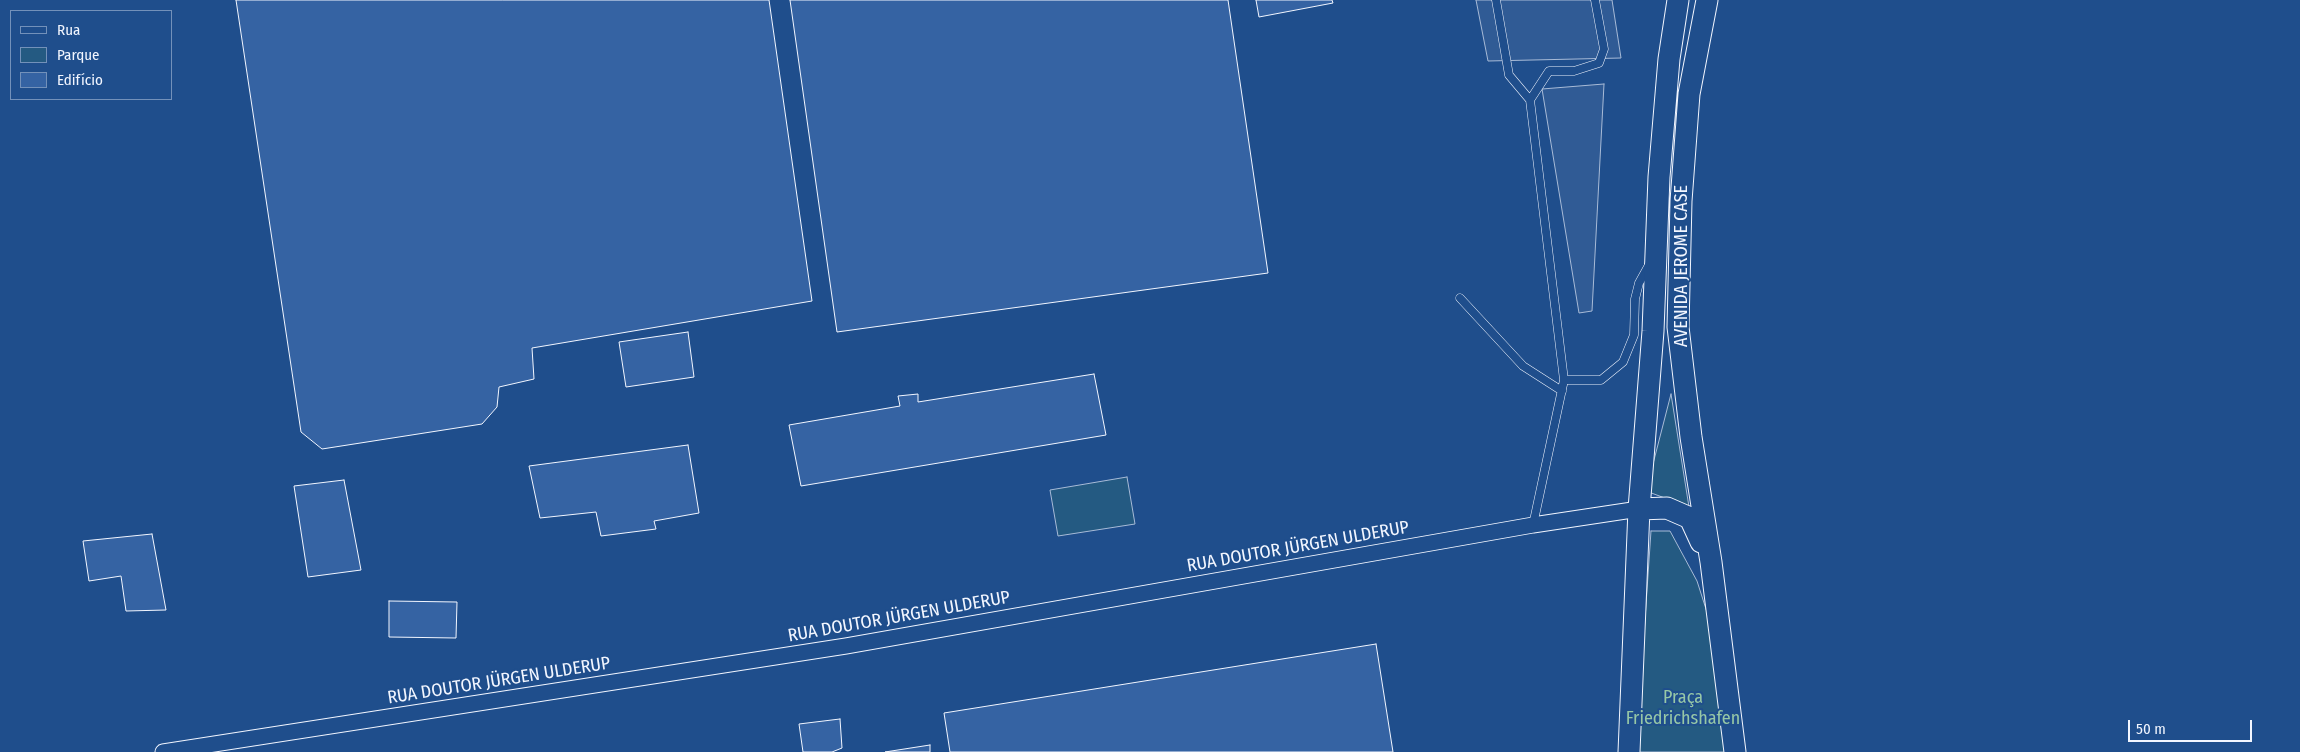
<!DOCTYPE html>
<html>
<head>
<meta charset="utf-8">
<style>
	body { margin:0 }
	#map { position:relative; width:2300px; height:752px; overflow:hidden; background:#1f4e8c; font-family:"Fira Sans Condensed",sans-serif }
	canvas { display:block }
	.legend { position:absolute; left:10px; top:10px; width:162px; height:90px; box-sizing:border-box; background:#1f4e8c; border:1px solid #7391ba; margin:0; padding:6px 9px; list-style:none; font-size:15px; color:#f2f6ff }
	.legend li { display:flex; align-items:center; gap:10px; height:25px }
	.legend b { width:25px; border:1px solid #7391ba }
	.scale { position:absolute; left:2128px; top:720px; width:124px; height:22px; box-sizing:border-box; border:2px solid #f2f6ff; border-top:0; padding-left:6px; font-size:15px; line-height:18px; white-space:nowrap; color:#f2f6ff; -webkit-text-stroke:4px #1f4e8c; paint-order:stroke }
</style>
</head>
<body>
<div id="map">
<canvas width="2300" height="752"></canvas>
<ul class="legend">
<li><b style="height:6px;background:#1f4e8c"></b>Rua</li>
<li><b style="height:14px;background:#245a82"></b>Parque</li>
<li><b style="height:14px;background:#3563a3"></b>Edifício</li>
</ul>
<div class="scale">50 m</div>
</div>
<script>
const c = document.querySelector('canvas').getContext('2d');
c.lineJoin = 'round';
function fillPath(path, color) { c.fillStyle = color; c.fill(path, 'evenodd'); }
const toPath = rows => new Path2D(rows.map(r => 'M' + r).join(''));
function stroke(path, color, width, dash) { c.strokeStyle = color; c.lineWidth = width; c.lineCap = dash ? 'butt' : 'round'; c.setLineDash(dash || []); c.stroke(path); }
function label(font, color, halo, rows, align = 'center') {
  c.font = font + ' "Fira Sans Condensed",sans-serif'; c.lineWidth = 4; c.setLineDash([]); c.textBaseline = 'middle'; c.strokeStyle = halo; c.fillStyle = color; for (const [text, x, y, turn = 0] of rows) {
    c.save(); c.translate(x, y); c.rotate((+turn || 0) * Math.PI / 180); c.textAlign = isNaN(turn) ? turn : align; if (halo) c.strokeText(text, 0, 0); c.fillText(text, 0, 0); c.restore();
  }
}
const green = toPath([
	[1671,394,1689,507,1646,491,1671,394],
	[1127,477,1135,524,1058,536,1050,490,1127,477],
	[1651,531,1670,531,1697,581,1724,665,1729,752,1636,752,1651,531]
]);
fillPath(green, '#245a82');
stroke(green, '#a8bbd7', 1);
const parking = toPath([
	[1476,0,1612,0,1621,58,1488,61,1476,0],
	[1604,84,1592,311,1579,313,1542,89,1604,84]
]);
fillPath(parking, '#305b95');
stroke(parking, '#a8bbd7', 1);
const building = toPath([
	[236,0,769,0,812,301,532,348,534,379,499,387,497,407,482,424,322,449,301,432,236,0],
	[790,0,1228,0,1268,273,837,332,790,0],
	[1256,0,1332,0,1333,3,1259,17,1256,0],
	[688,332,694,377,626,387,619,342,688,332],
	[1094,374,1106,435,801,486,789,425,900,406,898,396,918,394,918,402,1094,374],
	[688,445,699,513,654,521,656,529,601,536,596,512,540,518,529,466,688,445],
	[344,480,361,570,308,577,294,486,344,480],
	[152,534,166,610,126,611,121,576,89,581,83,541,152,534],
	[389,601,457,602,456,638,389,637,389,601],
	[1376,644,1393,752,950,752,944,713,1376,644],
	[840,719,842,748,832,752,803,752,799,724,840,719],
	[930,745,930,752,885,752,930,745]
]);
fillPath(building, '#3563a3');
stroke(building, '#f2f6ff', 1);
const lane = toPath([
	[1496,0,1509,75,1530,100,1564,380,1533,525],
	[1530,100,1549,71,1574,71,1599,63,1604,49,1595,0],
	[1460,298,1523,366,1562,391],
	[1564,380,1601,380,1623,362,1634,335,1635,299,1639,283,1649,265]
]);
const street = toPath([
	[163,752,846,646,1533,525,1639,509]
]);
const secondary = toPath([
	[1707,0,1689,94,1681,201,1678,327,1691,437,1711,562,1735,752],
	[1639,509,1667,508,1690,518,1701,542],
	[1629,752,1639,509,1653,331,1659,177,1669,59,1678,0]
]);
stroke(lane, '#f2f6ff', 9);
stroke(street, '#f2f6ff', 17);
stroke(secondary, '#f2f6ff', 23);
stroke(lane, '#1f4e8c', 8);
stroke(street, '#1f4e8c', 15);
stroke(secondary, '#1f4e8c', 21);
label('18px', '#f2f6ff', '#1f4e8c', [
	["AVENIDA JEROME CASE",1682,266,-90],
	["RUA DOUTOR JÜRGEN ULDERUP",1298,547,-10],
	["RUA DOUTOR JÜRGEN ULDERUP",899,617,-10],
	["RUA DOUTOR JÜRGEN ULDERUP",499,681,-9]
]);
label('18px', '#97c8a6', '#1f4e8c', [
	["Praça",1683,698],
	["Friedrichshafen",1683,719]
]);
</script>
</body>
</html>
